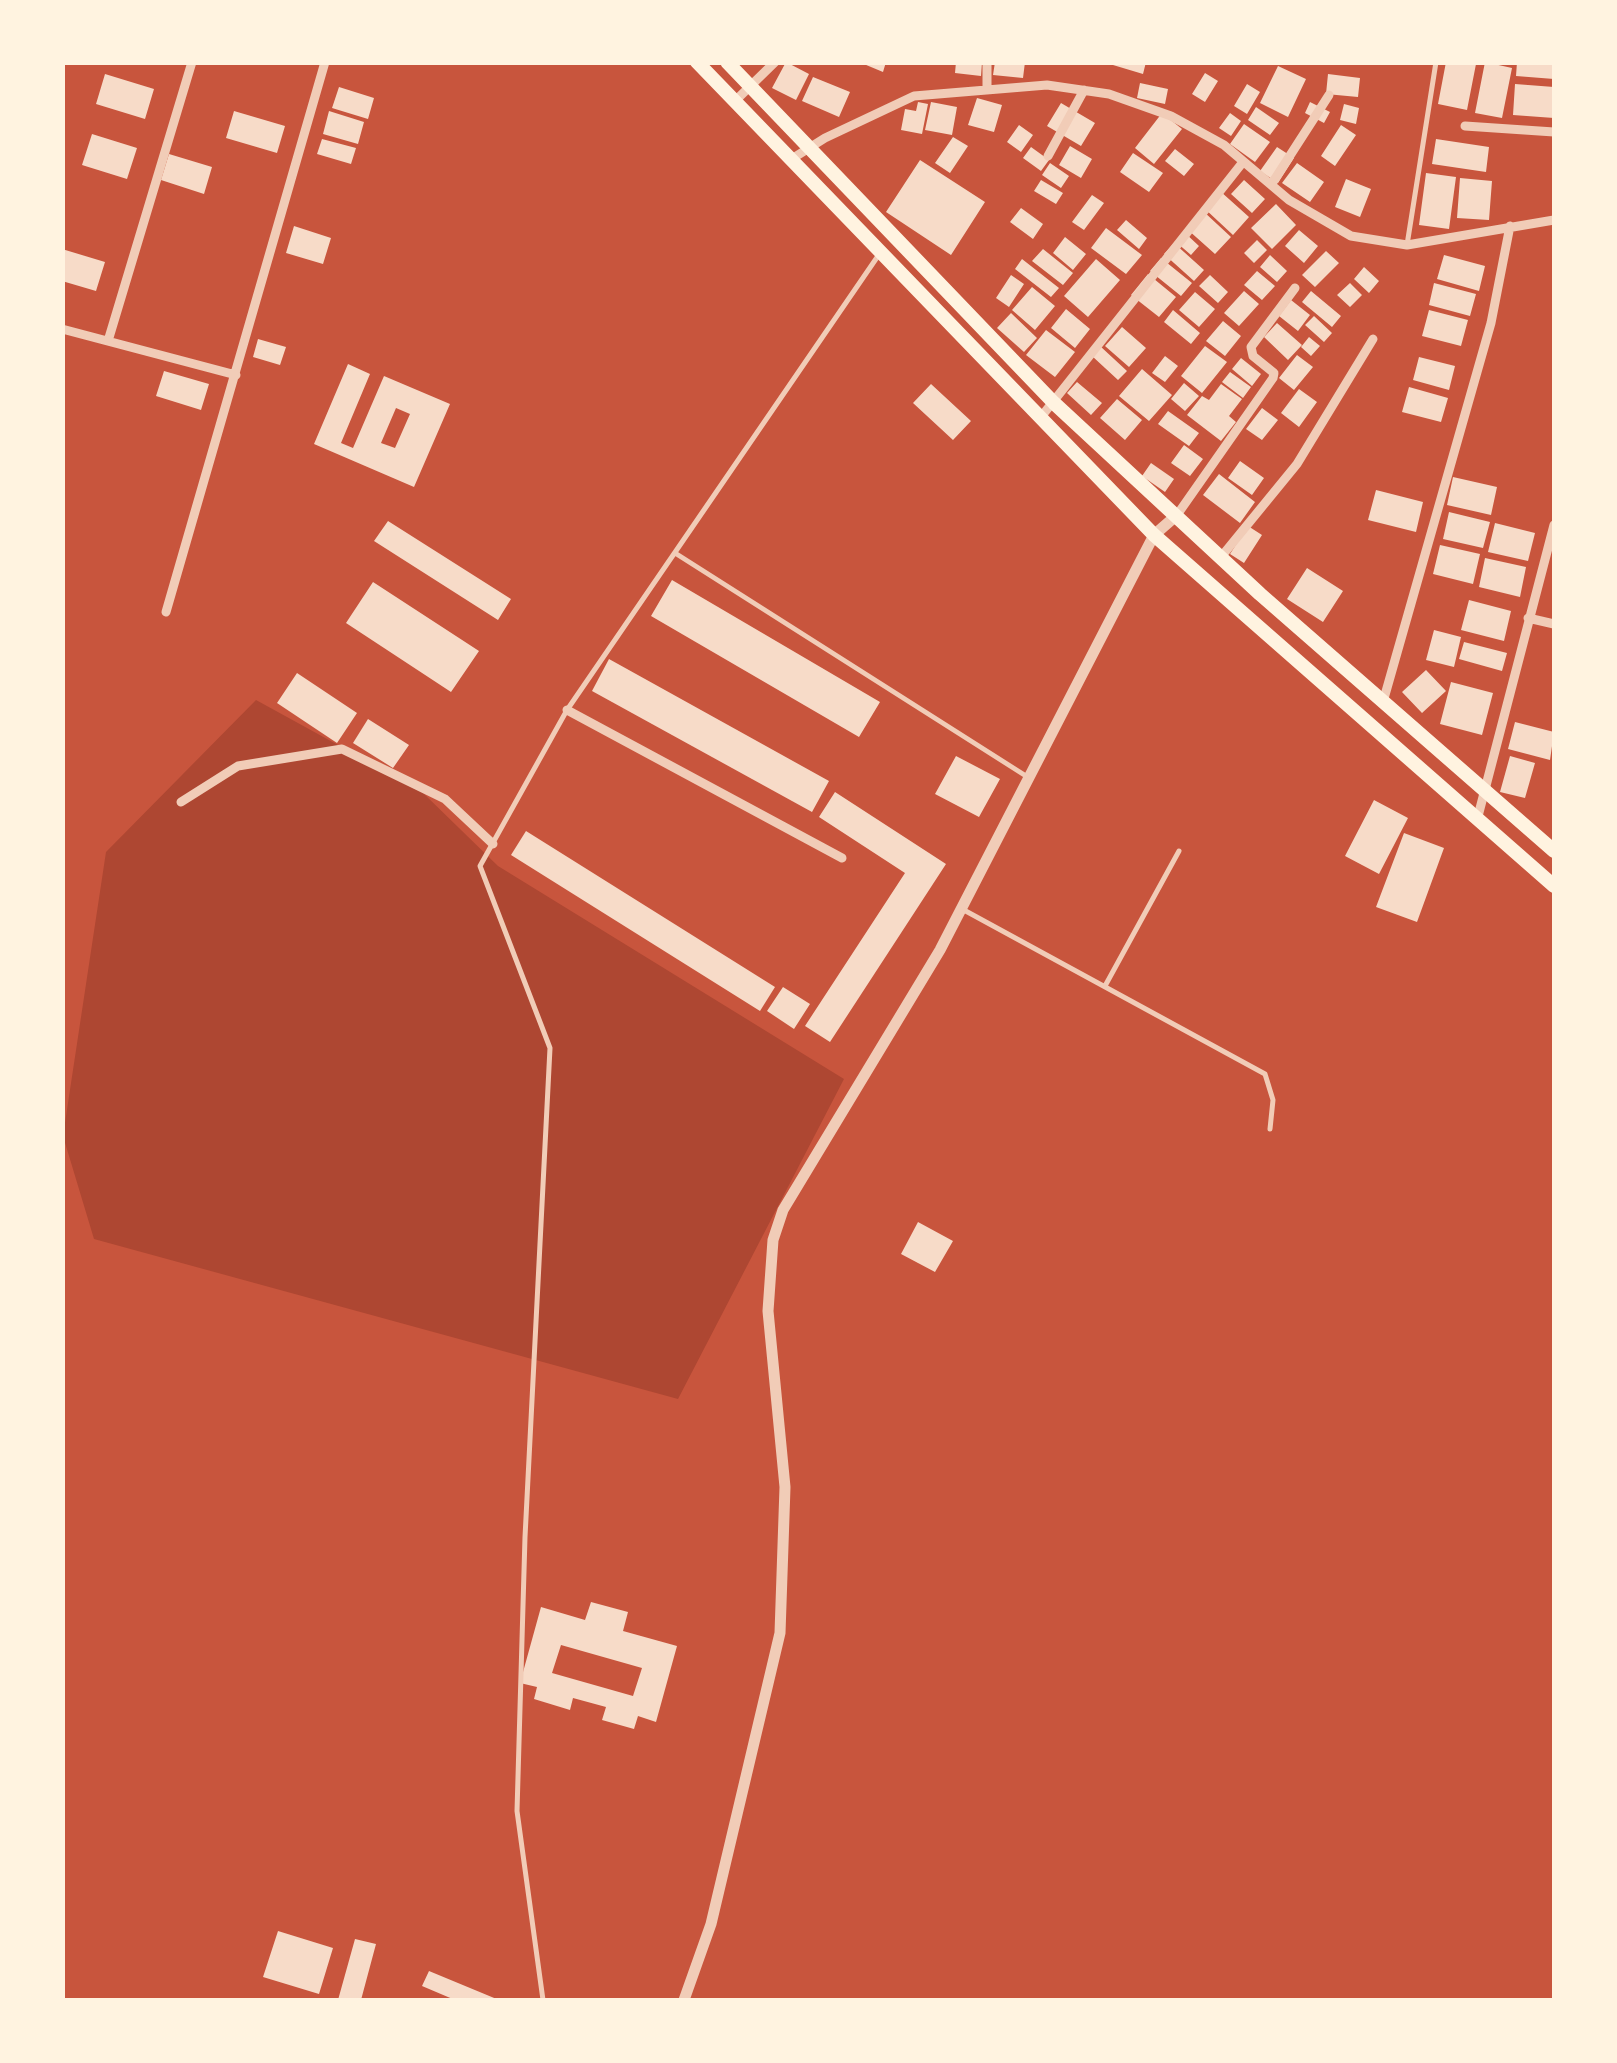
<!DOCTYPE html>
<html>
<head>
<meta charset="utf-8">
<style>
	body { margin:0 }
	#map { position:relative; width:1617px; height:2063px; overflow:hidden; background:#c8553d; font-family:Inter,sans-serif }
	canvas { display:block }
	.frame { position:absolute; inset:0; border:65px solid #fff3e0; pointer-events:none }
</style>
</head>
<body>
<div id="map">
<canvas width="1617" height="2063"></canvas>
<div class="frame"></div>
</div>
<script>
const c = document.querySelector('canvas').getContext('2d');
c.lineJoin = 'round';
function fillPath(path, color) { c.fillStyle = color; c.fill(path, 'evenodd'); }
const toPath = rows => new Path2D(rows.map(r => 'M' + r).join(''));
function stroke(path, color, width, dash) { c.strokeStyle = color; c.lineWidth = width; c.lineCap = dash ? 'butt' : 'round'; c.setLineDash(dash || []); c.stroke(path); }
fillPath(toPath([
	[256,700,420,790,498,866,844,1079,678,1399,94,1239,63,1136,106,852]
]), '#ae4732');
fillPath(toPath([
	[786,62,809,74,796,100,772,88],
	[859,62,886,62,883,72],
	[956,62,982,62,981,76,955,73],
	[995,62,1025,62,1023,78,993,75],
	[1103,62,1146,62,1143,74],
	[1446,62,1476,64,1467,110,1438,104],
	[1485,62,1512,68,1502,118,1475,113],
	[1517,62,1554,62,1554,79,1516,76],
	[1278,66,1306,79,1288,117,1260,103],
	[1205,73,1218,81,1205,102,1192,94],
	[105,74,154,89,145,119,96,104],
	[1328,74,1360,78,1358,97,1326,94],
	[813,77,850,92,839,117,802,101],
	[1140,83,1168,89,1165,104,1137,98],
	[1247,84,1260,92,1247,114,1234,106],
	[1515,84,1554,87,1554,118,1513,115],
	[339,87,374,98,368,119,332,108],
	[977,98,1002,105,994,132,968,125],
	[918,102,928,104,922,134,901,130,905,109,916,111],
	[931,102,957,107,952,135,925,130],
	[1310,102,1330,112,1324,123,1305,113],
	[1061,103,1095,123,1081,146,1047,126],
	[1344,104,1359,108,1356,124,1340,120],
	[1256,107,1279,123,1270,135,1248,120],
	[234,111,285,126,277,153,226,138],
	[329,111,364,122,358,144,323,134],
	[1162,113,1182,129,1154,164,1135,148],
	[1230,113,1241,121,1231,136,1219,128],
	[1244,124,1270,142,1255,162,1230,144],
	[1019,125,1033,135,1021,152,1007,142],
	[1341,125,1356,135,1335,166,1321,156],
	[92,134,137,148,127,179,82,165],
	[953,137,968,146,950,173,935,163],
	[322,139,356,148,351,164,317,154],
	[1436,139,1489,147,1486,172,1432,164],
	[1070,146,1092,159,1081,178,1059,165],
	[1031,147,1049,160,1041,171,1023,158],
	[1277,147,1294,158,1278,183,1260,171],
	[1175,149,1194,164,1184,176,1165,161],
	[1133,153,1163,173,1149,192,1120,172],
	[169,154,212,167,204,194,161,180],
	[920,160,985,202,951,255,886,212],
	[1050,163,1069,176,1061,188,1042,175],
	[1297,163,1324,182,1310,202,1282,183],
	[1426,173,1456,177,1449,229,1419,225],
	[1460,178,1492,181,1489,220,1457,218],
	[1346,179,1371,189,1360,217,1335,207],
	[1041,180,1063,193,1056,204,1034,191],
	[1244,180,1265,199,1252,213,1231,194],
	[1220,191,1249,217,1233,235,1204,208],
	[1092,195,1104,203,1084,230,1072,222],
	[1276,204,1296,225,1272,249,1251,228],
	[1021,208,1043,224,1033,239,1010,222],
	[1203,211,1231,237,1215,254,1187,229],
	[1126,220,1147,238,1139,249,1117,230],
	[294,226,331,238,323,264,286,253],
	[1106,228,1142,255,1126,274,1091,248],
	[1299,230,1318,246,1304,263,1285,246],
	[1184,232,1199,246,1191,255,1176,242],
	[1065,237,1086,254,1073,270,1053,253],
	[1257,240,1267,250,1254,263,1244,253],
	[1174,243,1204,270,1194,281,1164,254],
	[62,249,105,262,96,291,62,281],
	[1043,249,1073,273,1063,285,1032,261],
	[1326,251,1339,263,1315,287,1302,275],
	[1270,255,1287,271,1277,282,1260,267],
	[1444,255,1485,266,1479,291,1437,279],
	[1161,258,1192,283,1181,296,1150,271],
	[1022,259,1059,288,1051,297,1015,269],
	[1096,259,1120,280,1088,317,1064,296],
	[1364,267,1379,281,1369,293,1354,279],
	[1257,271,1275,286,1262,300,1244,285],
	[1148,274,1176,297,1159,317,1131,295],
	[1011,275,1024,284,1009,307,996,298],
	[1210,275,1228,292,1218,303,1199,286],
	[1350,283,1362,295,1350,307,1337,295],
	[1434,283,1476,294,1470,316,1429,305],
	[1032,287,1055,306,1035,330,1012,310],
	[1244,291,1259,304,1239,326,1224,313],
	[1311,291,1341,316,1332,327,1302,302],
	[1195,292,1215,309,1199,327,1179,310],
	[1291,300,1310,315,1298,331,1279,316],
	[1066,309,1090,329,1075,348,1051,328],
	[1173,310,1200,333,1191,344,1164,322],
	[1429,310,1468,320,1461,346,1422,336],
	[1011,313,1037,338,1024,352,997,328],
	[1314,316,1332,333,1324,342,1305,325],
	[1223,321,1241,336,1225,356,1206,341],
	[1277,323,1302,345,1288,360,1264,337],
	[1122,327,1146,348,1129,367,1105,346],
	[1046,330,1075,352,1055,377,1026,355],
	[1309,337,1320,346,1311,356,1301,347],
	[258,339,286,347,280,365,253,357],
	[1100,346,1127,371,1118,380,1092,356],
	[1205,346,1227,362,1202,393,1181,376],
	[1297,355,1313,367,1294,390,1279,378],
	[1165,356,1178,366,1165,382,1152,373],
	[1419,357,1455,366,1449,390,1413,380],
	[1241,358,1261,374,1252,386,1232,369],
	[348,364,370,374,341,443,353,448,384,376,450,404,414,487,314,444],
	[396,408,410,414,395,448,381,443],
	[1142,369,1172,395,1149,421,1119,396],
	[164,371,209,384,201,410,156,396],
	[1230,372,1251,387,1243,398,1222,382],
	[1077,382,1102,403,1091,415,1067,393],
	[1184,383,1199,396,1185,411,1171,399],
	[931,384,971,421,953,440,913,403],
	[1221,384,1242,399,1229,416,1236,422,1221,441,1187,415,1202,396,1209,400],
	[1409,387,1448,398,1441,422,1402,412],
	[1299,389,1317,402,1299,427,1281,413],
	[1117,399,1142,420,1125,440,1100,418],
	[1262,408,1278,420,1262,440,1246,429],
	[1168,411,1199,433,1189,446,1158,424],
	[1184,445,1203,459,1190,476,1171,463],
	[1240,461,1264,478,1252,495,1228,478],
	[1151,463,1174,479,1165,492,1142,476],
	[1219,474,1255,502,1240,523,1203,495],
	[1453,477,1497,487,1491,515,1447,505],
	[1376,490,1423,502,1416,532,1368,520],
	[1449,512,1490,522,1483,548,1443,539],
	[388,521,511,599,498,620,374,541],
	[1495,523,1535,533,1528,561,1488,552],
	[1248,526,1262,535,1244,563,1230,554],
	[1440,545,1480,554,1473,584,1433,574],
	[1485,558,1526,567,1520,597,1479,587],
	[1307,568,1343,591,1323,622,1287,599],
	[672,580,880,702,859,737,651,616],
	[373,582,479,651,451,692,346,623],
	[1469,600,1511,611,1504,641,1461,630],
	[1434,630,1461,637,1454,667,1426,660],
	[1464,642,1507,653,1502,671,1459,659],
	[609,659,829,781,812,812,592,691],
	[1426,670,1446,691,1422,713,1402,692],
	[297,673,357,713,337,743,277,703],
	[1451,682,1493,693,1482,735,1440,724],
	[368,719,409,745,393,768,353,743],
	[1515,722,1554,732,1550,760,1508,749],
	[956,756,1000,779,979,817,935,794],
	[1510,756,1535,763,1525,798,1500,792],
	[835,792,946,864,830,1042,805,1026,905,873,819,817],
	[1374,800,1408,818,1379,874,1345,856],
	[526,831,775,987,760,1011,511,855],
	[1404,833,1444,848,1417,922,1376,907],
	[783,987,810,1004,794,1029,767,1011],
	[918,1222,953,1241,935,1272,901,1254],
	[591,1602,628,1612,623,1631,677,1646,656,1722,638,1716,634,1729,602,1720,606,1707,573,1698,570,1710,534,1699,537,1687,520,1683,541,1607,585,1620],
	[561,1645,642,1668,633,1696,552,1673],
	[278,1931,333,1948,319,1994,263,1977],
	[355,1939,376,1944,361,2000,338,2000],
	[429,1971,499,2000,455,2000,422,1986]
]), '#f7dbc8');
stroke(toPath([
	[1407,245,1436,62],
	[675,553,1026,776],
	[962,909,1265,1074,1273,1100,1270,1129],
	[1105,986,1179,851],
	[543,2000,517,1811,525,1537,550,1048,480,866,567,710,880,253]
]), '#f1ccb7', 5);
stroke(toPath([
	[987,62,987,87],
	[734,102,775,62],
	[1465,126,1554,132],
	[1048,156,1084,90],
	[790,160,825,138,914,96,1047,85,1109,94,1171,116,1224,145,1289,200,1351,236,1407,245,1554,220],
	[1271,185,1329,95],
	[62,329,236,375],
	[108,341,192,62],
	[1041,417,1243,162],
	[1177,515,1273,378,1274,373,1253,356,1251,347,1295,288],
	[1221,557,1297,464,1373,339],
	[166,612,325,62],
	[1528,618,1554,624],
	[1383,702,1491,323,1510,226],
	[567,710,842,858],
	[181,802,238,766,342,749,445,799,493,844],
	[1477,820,1554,525]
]), '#f1ccb7', 9);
stroke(toPath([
	[684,2000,711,1924,780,1633,785,1487,768,1311,773,1240,783,1210,940,950,1154,535,1177,515]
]), '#f1ccb7', 11);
stroke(toPath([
	[697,62,1154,535,1554,886],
	[727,62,1054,403,1260,594,1554,851]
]), '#fff3e0', 14);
</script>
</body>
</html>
